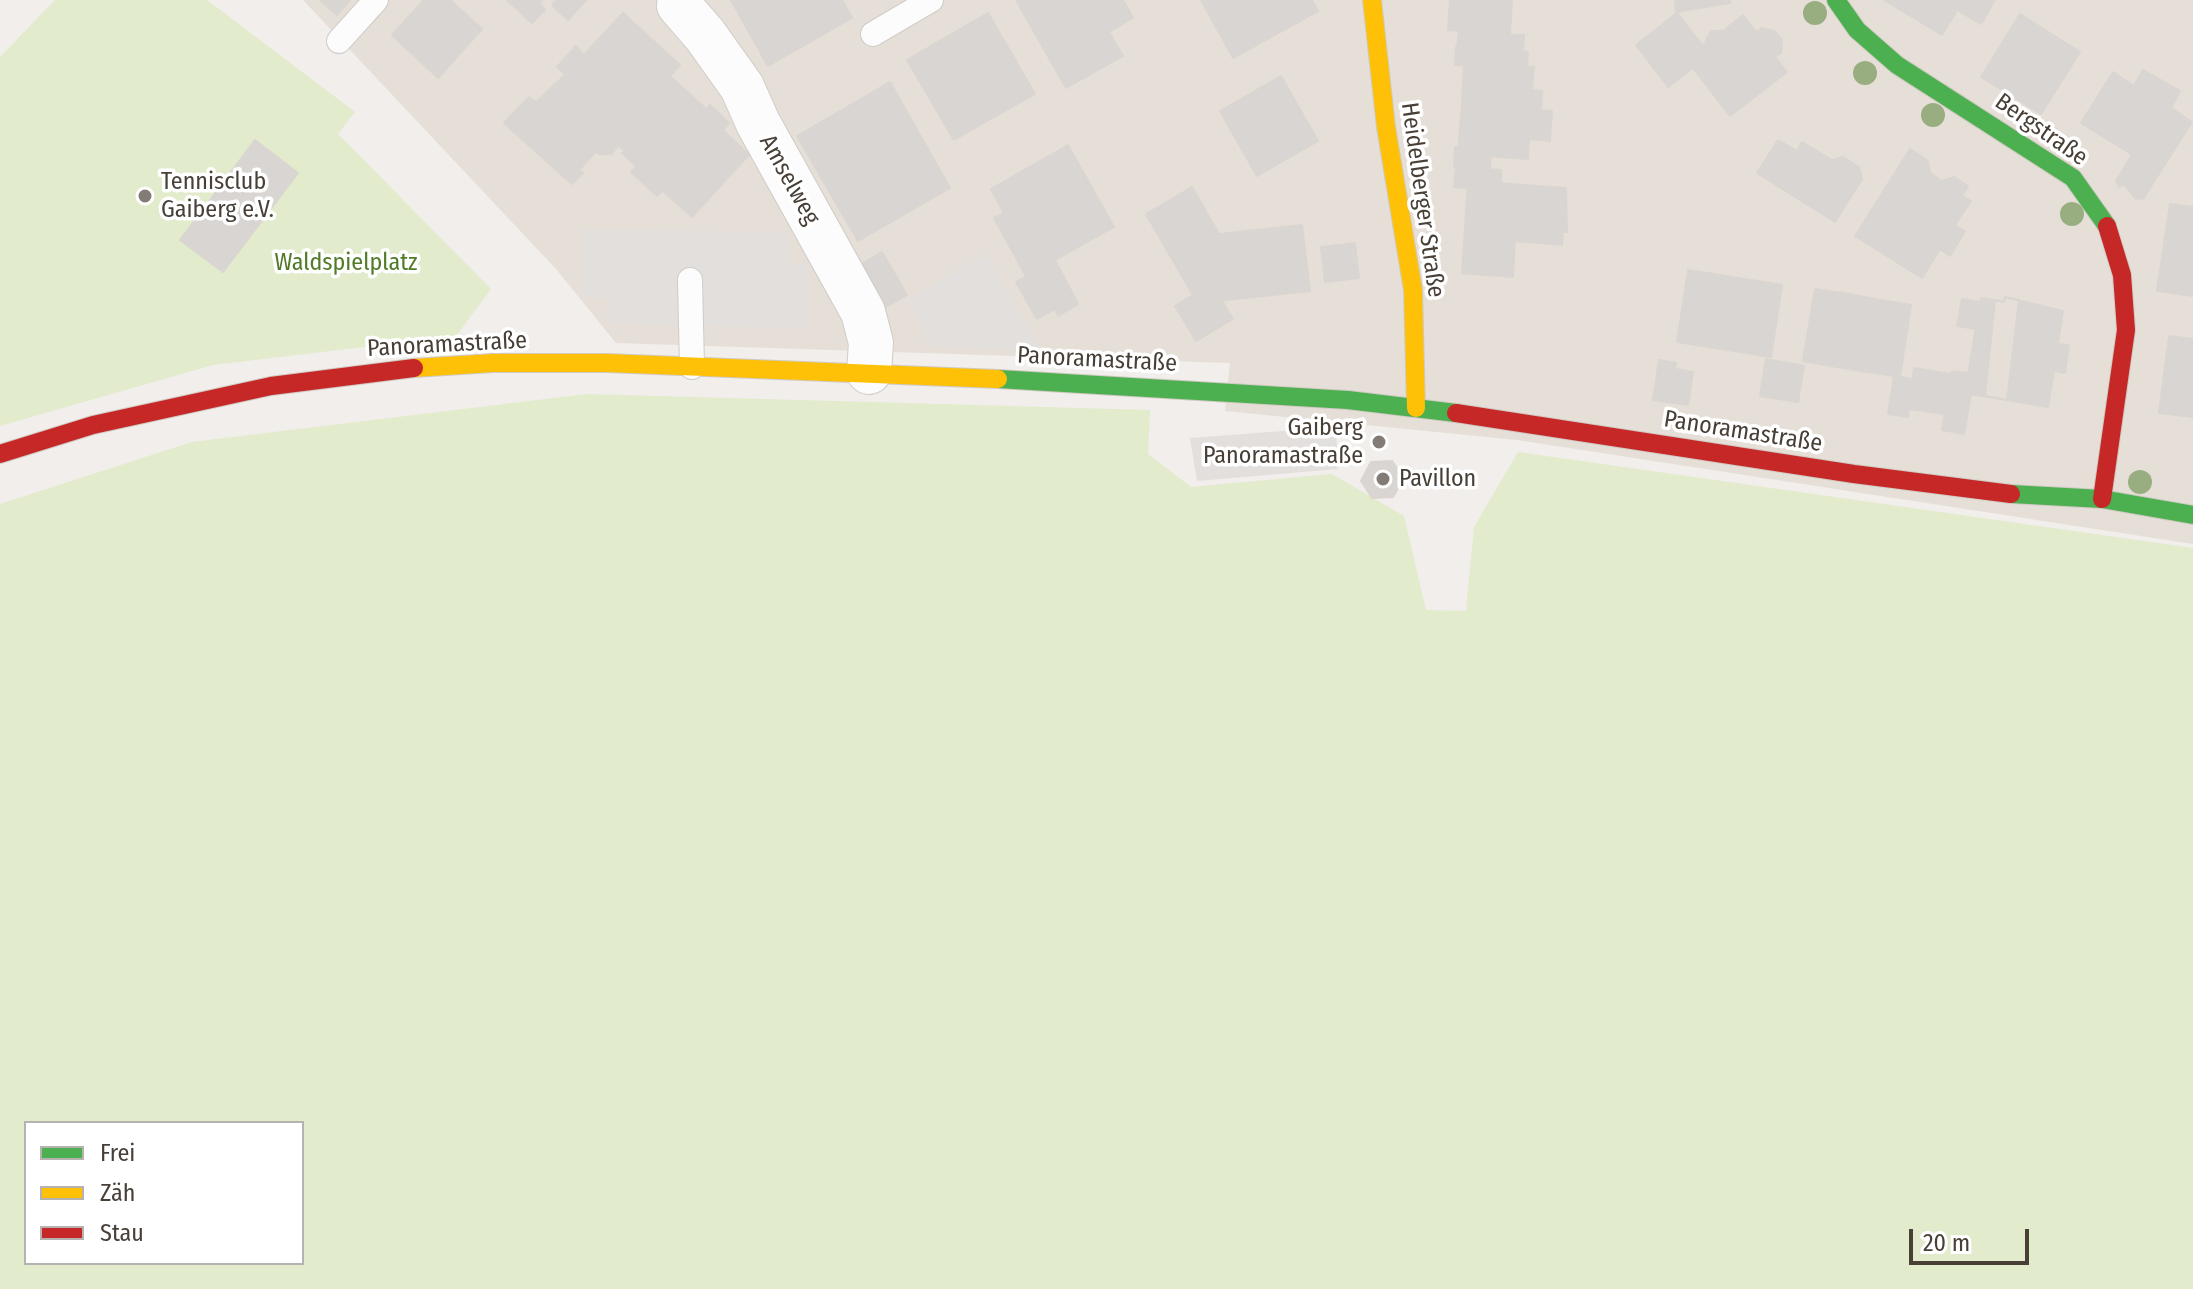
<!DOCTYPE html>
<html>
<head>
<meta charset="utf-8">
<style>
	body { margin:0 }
	#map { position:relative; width:2193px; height:1289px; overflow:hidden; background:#f1eeeb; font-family:"Fira Sans Condensed",sans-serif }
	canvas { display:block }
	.legend { position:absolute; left:24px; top:1121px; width:280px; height:144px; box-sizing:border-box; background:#fff; border:2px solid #b6b2af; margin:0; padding:10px 14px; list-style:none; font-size:24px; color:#483f37 }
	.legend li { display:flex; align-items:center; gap:16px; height:40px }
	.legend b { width:40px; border:2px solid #b6b2af }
	.scale { position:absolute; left:1909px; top:1229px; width:120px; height:36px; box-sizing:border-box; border:4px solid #483f37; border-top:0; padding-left:10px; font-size:24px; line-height:28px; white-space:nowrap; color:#483f37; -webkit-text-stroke:6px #fff; paint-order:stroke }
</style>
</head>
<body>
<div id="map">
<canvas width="2193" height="1289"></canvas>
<ul class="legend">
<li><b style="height:10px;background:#4caf50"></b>Frei</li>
<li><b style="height:10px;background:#ffc107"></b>Zäh</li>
<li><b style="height:10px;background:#c62828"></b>Stau</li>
</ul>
<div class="scale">20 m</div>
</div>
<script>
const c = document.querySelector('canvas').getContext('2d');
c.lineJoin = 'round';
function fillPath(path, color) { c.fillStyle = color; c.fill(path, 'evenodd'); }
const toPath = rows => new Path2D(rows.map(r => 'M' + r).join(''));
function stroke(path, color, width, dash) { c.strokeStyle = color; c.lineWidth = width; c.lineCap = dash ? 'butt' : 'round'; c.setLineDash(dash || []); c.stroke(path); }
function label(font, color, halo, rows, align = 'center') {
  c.font = font + ' "Fira Sans Condensed",sans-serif'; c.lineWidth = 7; c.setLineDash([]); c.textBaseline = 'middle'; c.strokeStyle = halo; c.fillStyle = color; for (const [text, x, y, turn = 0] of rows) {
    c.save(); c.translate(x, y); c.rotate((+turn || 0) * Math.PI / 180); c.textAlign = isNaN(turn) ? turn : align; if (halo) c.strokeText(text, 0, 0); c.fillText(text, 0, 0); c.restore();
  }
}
fillPath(toPath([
	[303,0,2193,0,2193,544,1517,440,1225,411,1230,363,616,343,556,269]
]), '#e5dfd8');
fillPath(toPath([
	[55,0,207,0,355,112,338,134,491,289,456,336,213,365,0,426,0,57],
	[587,394,1150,410,1148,454,1191,487,1332,474,1404,516,1426,610,1466,611,1474,527,1518,452,2193,548,2193,1289,0,1289,0,504,192,442],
	[26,1123,302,1123,302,1263,26,1263]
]), '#e2ebcb');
fillPath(toPath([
	[582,229,788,233,788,263,807,264,807,328,607,324,608,298,580,297],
	[986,254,1042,351,931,347,908,299],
	[1336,427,1338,469,1197,481,1190,438]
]), '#e3dfdc');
const building = toPath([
	[320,0,350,0,337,15,320,0],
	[424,0,450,0,482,29,438,78,392,35,424,0],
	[507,0,542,0,539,3,545,10,532,23,507,0],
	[557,0,586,0,568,20,552,5,557,0],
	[731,0,842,0,852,18,768,66,731,0],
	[1016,0,1123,0,1133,18,1109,32,1123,56,1066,88,1016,0],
	[1201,0,1312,0,1318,11,1233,58,1201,0],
	[1450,0,1512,0,1510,34,1448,30,1450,0],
	[1675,0,1730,0,1730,3,1676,12,1675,0],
	[1884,0,1963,0,1942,35,1884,0],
	[1963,0,1995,0,1981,24,1957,10,1963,0],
	[623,13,680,65,670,76,693,97,681,109,666,94,669,90,643,66,648,61,626,41,601,68,594,62,575,83,557,67,576,46,584,55,623,13],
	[988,13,1035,94,994,117,948,36,988,13],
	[1677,13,1707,51,1692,62,1695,66,1668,87,1636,45,1677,13],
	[2020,14,2080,52,2041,114,1981,77,2020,14],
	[1743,15,1756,32,1762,28,1774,31,1782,40,1781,53,1775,57,1787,72,1730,116,1693,68,1695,66,1692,62,1707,51,1703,47,1711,31,1723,31,1743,15],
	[1459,31,1489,33,1488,49,1457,47,1459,31],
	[1489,33,1524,35,1523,51,1488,49,1489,33],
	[948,36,994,117,954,140,907,60,948,36],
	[626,41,648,61,643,66,669,90,666,94,681,109,668,123,662,117,650,129,635,114,623,127,636,139,627,153,609,137,579,170,583,173,572,184,523,140,547,113,554,119,581,90,575,83,594,62,601,68,626,41],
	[1456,47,1490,49,1488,64,1455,65,1456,47],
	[1490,49,1528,52,1527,67,1488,64,1490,49],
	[1464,63,1534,67,1532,90,1542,91,1541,110,1462,104,1464,63],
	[2143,70,2180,91,2171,108,2192,122,2160,172,2081,123,2113,72,2134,86,2143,70],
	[565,75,581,90,554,119,547,113,523,140,504,123,529,97,536,102,565,75],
	[1281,76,1318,141,1257,176,1220,111,1281,76],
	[890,82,950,188,858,241,797,136,890,82],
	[693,97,706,109,710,105,729,123,723,130,749,155,733,172,706,148,713,140,680,110,693,97],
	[1462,104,1552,111,1550,141,1529,139,1528,159,1458,154,1462,104],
	[680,110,713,140,706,148,733,172,692,217,664,192,671,184,630,147,636,139,623,127,635,114,650,129,662,117,668,123,680,110],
	[609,137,619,145,611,154,599,154,596,151,609,137],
	[255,140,298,173,223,272,180,240,255,140],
	[1778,140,1797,151,1802,142,1832,160,1843,157,1859,167,1862,179,1835,222,1757,173,1778,140],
	[1068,145,1114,227,1026,276,994,218,1004,213,991,189,1068,145],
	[1455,147,1459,148,1458,154,1491,156,1490,169,1454,167,1455,147],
	[631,149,671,184,664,192,622,153,631,149],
	[1910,149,1928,161,1930,173,1942,181,1954,177,1968,186,1962,196,1971,201,1955,225,1965,231,1950,256,1940,249,1922,278,1855,236,1910,149],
	[2132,155,2160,172,2143,199,2135,198,2124,184,2119,187,2116,181,2132,155],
	[637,166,663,190,657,196,631,172,637,166],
	[1456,167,1501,170,1501,183,1468,181,1468,188,1454,187,1456,167],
	[1468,181,1566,188,1567,232,1563,232,1562,245,1515,241,1513,277,1462,273,1468,181],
	[1192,187,1219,234,1211,235,1217,301,1222,301,1233,319,1196,341,1175,306,1193,295,1146,214,1192,187],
	[2170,204,2193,207,2193,296,2157,291,2170,204],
	[1302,225,1310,291,1217,301,1211,235,1302,225],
	[1355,243,1359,278,1325,282,1321,247,1355,243],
	[882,252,907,295,877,312,853,269,882,252],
	[1055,260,1078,304,1058,316,1055,309,1037,319,1016,282,1055,260],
	[1688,270,1720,275,1709,347,1677,342,1688,270],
	[1720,275,1751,280,1740,352,1709,347,1720,275],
	[1751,280,1782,285,1771,357,1740,352,1751,280],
	[1815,289,1849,294,1837,367,1803,361,1815,289],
	[1849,294,1880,300,1868,372,1837,367,1849,294],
	[2005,297,2063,311,2058,344,2069,345,2065,373,2054,371,2048,407,1965,393,1981,298,2004,302,2005,297],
	[2005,297,2019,300,2007,400,1985,396,1995,300,2004,302,2005,297],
	[1962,299,1980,302,1976,329,1957,326,1962,299],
	[1880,300,1911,305,1900,377,1868,372,1880,300],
	[2169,336,2193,339,2193,417,2159,413,2169,336],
	[1766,359,1804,366,1798,402,1760,396,1766,359],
	[1659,360,1676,363,1675,369,1693,372,1688,405,1653,400,1659,360],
	[1914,368,1951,374,1944,414,1909,409,1914,368],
	[1952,371,1968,373,1965,393,1971,394,1964,434,1942,430,1952,371],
	[1894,376,1912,379,1908,417,1888,414,1894,376],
	[1392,461,1404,478,1393,497,1372,498,1361,481,1371,462,1392,461]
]);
fillPath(building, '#d9d5d2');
stroke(building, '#dad5d1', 2);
const lane = toPath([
	[873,34,931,0],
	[339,41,376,0],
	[690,280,692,367]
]);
const street = toPath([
	[680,0,679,5,705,35,742,87,758,123,863,312,871,343,869,372]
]);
const fast = toPath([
	[1836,0,1857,30,1897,65,2073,178,2107,226],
	[998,379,1348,400,1456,413],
	[2011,494,2102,499,2193,515]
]);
const slow = toPath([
	[1372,0,1386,127,1413,290,1416,408],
	[414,368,493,363,607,363,998,379]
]);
const jam = toPath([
	[1456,413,1854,474,2011,494],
	[0,454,93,425,271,386,414,368],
	[2102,499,2126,330,2122,275,2107,226]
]);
stroke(lane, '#cfccc8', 26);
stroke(street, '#cfccc8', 46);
stroke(fast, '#d0cac2', 20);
stroke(slow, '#d0cac2', 20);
stroke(jam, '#d0cac2', 20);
stroke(lane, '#fdfcfc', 24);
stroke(street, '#fdfcfc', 44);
stroke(fast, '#4caf50', 18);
stroke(slow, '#ffc107', 18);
stroke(jam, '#c62828', 18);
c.fillStyle = '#99ae80';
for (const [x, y] of [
	[1815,13],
	[1865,73],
	[1933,115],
	[2072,214],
	[2140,482]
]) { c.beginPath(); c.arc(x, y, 12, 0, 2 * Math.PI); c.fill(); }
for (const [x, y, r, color] of [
	[145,196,8,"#837c76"],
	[1379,442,8,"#837c76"],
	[1383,479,8,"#837c76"]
]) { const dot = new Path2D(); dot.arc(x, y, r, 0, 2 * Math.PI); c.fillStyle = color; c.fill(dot); stroke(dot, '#fff', 3); }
label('24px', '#483f37', '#fff', [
	["Bergstraße",2041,130,35],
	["Amselweg",789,180,61],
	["Heidelberger Straße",1422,200,82],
	["Panoramastraße",447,345,-3],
	["Panoramastraße",1097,360,3],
	["Panoramastraße",1743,432,9]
]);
label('24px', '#483f37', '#fff', [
	["Tennisclub",161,182],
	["Gaiberg e.V.",161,210],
	["Gaiberg",1363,428,"right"],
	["Panoramastraße",1363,456,"right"],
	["Pavillon",1399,479]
], 'left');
label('24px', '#517a29', '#fff', [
	["Waldspielplatz",346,263]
]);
</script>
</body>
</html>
